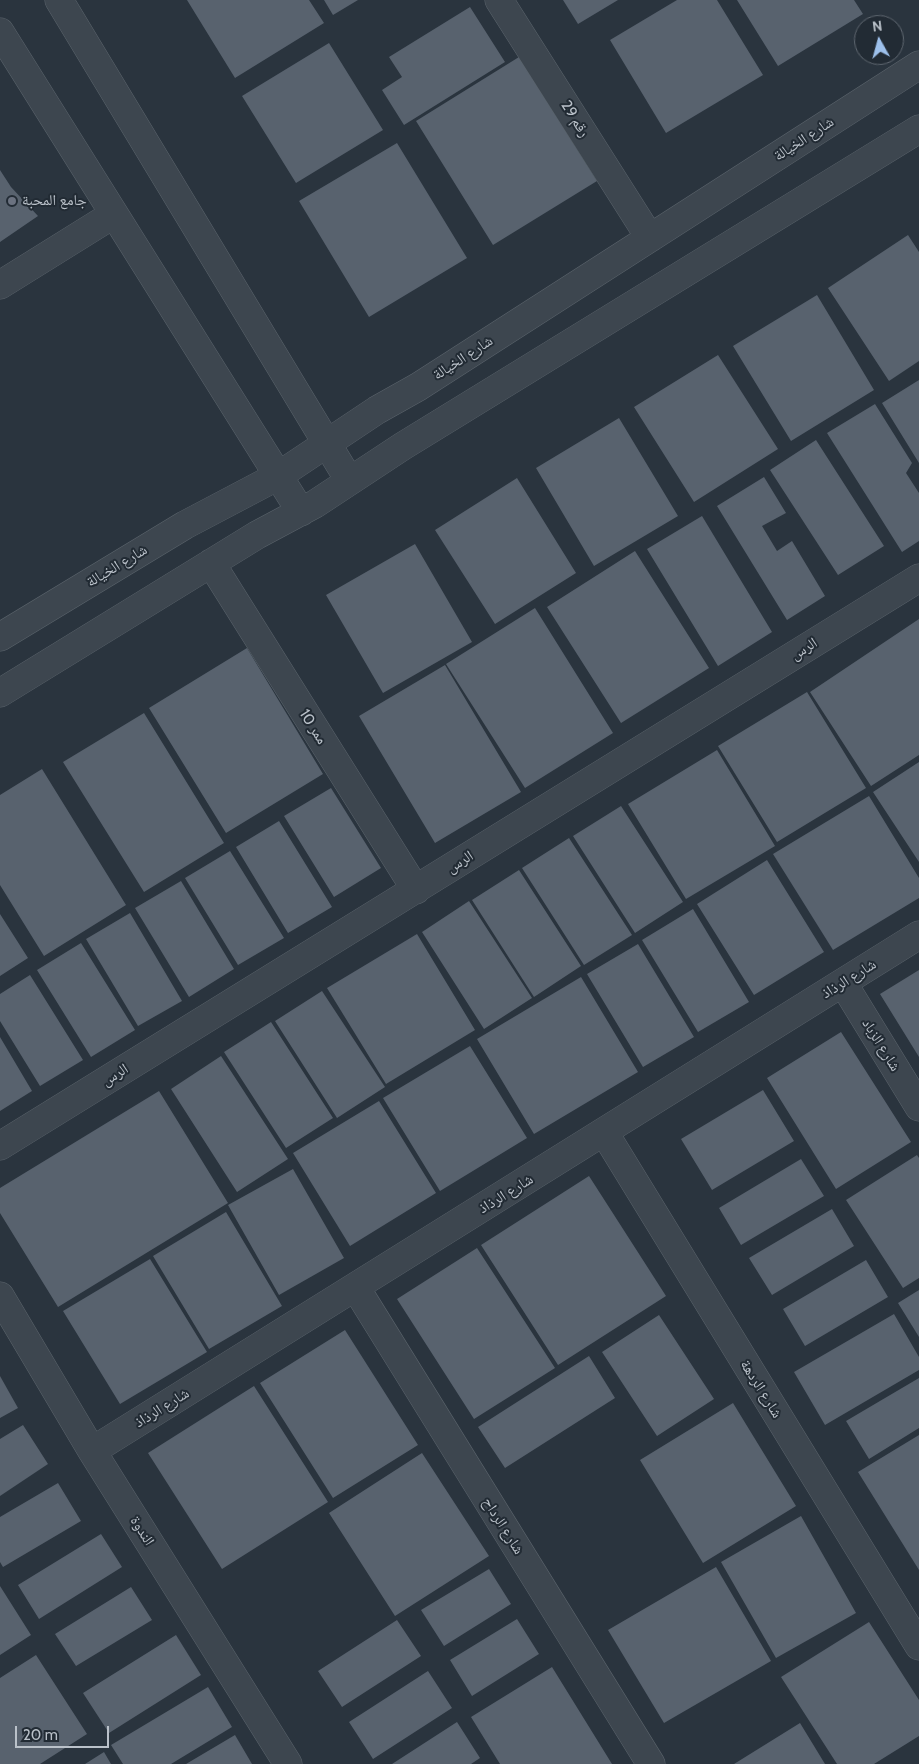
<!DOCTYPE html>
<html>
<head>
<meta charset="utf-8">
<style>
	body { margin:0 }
	#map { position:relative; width:919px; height:1764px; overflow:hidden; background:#2a343e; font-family:Cabin,sans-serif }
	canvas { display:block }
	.north { position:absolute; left:854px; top:15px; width:50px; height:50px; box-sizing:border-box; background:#222b34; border:1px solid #5f6770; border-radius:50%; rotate:353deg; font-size:14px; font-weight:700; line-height:20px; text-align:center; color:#bac1c9 }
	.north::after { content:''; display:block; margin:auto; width:18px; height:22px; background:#9dc0eb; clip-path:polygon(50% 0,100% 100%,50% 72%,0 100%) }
	.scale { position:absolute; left:15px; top:1726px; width:94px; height:22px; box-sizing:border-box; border:2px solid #bac1c9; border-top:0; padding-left:6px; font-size:15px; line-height:18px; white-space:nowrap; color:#bac1c9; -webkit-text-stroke:4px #222b34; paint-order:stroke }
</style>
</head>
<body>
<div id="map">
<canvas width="919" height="1764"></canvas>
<div class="north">N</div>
<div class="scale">20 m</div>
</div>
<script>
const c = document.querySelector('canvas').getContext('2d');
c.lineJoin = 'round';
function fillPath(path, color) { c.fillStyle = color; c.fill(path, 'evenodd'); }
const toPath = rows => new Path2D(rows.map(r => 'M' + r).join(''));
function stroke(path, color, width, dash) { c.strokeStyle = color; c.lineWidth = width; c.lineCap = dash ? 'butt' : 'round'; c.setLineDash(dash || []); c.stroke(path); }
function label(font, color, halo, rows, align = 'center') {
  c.font = font + ' Cabin,"Noto Naskh Arabic",sans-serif'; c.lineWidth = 4; c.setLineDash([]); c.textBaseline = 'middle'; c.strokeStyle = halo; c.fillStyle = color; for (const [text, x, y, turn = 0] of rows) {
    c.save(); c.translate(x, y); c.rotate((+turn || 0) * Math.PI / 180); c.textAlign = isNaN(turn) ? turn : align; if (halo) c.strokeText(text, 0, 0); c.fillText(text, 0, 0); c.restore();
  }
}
fillPath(toPath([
	[187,0,309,0,324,23,235,78],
	[324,0,358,0,333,15],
	[563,0,618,0,578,24],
	[677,0,717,0,763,75,666,133,610,40],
	[737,0,854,0,863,14,778,66],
	[470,7,505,62,404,125,382,90,402,77,389,57],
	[329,43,383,130,296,183,242,96],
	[519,57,597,181,493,245,416,121],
	[397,143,467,258,369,317,299,201],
	[0,170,11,187,38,216,0,242],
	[908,235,919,252,919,361,889,381,828,288],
	[817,295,874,390,791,441,733,346],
	[718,355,778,449,694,502,634,407],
	[919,380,919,463,882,403],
	[875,404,912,463,906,473,919,493,919,541,902,552,827,433],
	[619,418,678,516,594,566,536,468],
	[816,440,884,546,838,575,770,470],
	[764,477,786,513,762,526,777,551,792,541,825,596,787,620,717,506],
	[517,478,576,573,495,624,435,530],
	[702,516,772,632,718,666,647,549],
	[415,544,472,642,383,693,326,595],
	[635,551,709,668,621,723,547,607],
	[535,608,613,733,525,788,446,664],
	[919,619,919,755,871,786,810,692],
	[247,648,323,774,226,833,149,708],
	[445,665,521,792,435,843,359,716],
	[807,692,866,788,777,842,718,746],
	[144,713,224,843,144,892,63,762],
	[717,750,775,846,686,899,628,804],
	[919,762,919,862,873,792],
	[42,769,126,905,44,956,0,885,0,795],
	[331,788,381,868,334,897,284,816],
	[869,796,919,878,919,898,833,950,773,854],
	[621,806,683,902,635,933,573,836],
	[279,821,332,907,288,933,236,847],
	[569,838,632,935,584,965,522,868],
	[230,851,284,938,238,965,185,878],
	[767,860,824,952,754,995,697,904],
	[519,870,581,966,534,997,472,900],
	[181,881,234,969,189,997,135,908],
	[469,901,532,998,484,1029,422,932],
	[693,909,749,1002,698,1032,642,940],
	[130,913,182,1001,138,1026,86,939],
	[0,914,28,958,0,976],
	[417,934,475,1030,386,1084,327,988],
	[81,943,135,1030,91,1057,37,970],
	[638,944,694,1037,643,1067,587,974],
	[919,970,919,1057,880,994],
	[30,975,83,1060,40,1086,0,1021,0,994],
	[581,977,638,1072,534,1134,477,1039],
	[322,991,385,1087,337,1118,275,1021],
	[271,1022,333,1118,286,1148,224,1052],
	[841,1032,911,1142,836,1189,767,1078],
	[0,1037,32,1091,0,1111],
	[470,1046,527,1138,440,1191,383,1098],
	[221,1056,288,1159,237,1192,171,1089],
	[763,1090,794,1141,712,1190,681,1139],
	[159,1091,228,1203,58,1307,0,1213,0,1188],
	[379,1101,436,1193,350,1246,293,1153],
	[917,1155,919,1158,919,1278,903,1288,846,1200],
	[801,1159,824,1196,741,1245,719,1208],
	[293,1169,344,1258,279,1295,228,1205],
	[589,1176,666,1296,558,1365,481,1245],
	[832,1209,854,1246,772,1295,749,1258],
	[226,1212,282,1306,209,1349,153,1256],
	[477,1248,555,1368,474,1419,397,1299],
	[150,1259,207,1352,120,1404,63,1311],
	[866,1260,888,1297,805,1346,783,1309],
	[919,1290,919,1337,898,1303],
	[894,1314,919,1357,919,1370,825,1425,794,1372],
	[659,1315,714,1399,657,1436,602,1352],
	[345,1330,418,1445,333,1498,260,1383],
	[589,1356,615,1398,505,1468,478,1427],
	[0,1376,18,1408,0,1418],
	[919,1378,919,1428,869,1459,846,1421],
	[254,1386,328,1502,222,1569,148,1453],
	[733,1403,796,1506,703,1563,640,1460],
	[23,1425,48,1464,0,1496,0,1439],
	[919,1435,919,1570,858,1472],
	[422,1453,489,1556,395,1616,329,1513],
	[58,1483,81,1521,3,1567,0,1562,0,1517],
	[801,1516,856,1613,776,1658,721,1562],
	[101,1534,122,1567,39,1619,18,1585],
	[716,1567,771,1661,664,1723,608,1630],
	[489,1569,511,1604,444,1646,421,1610],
	[0,1586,31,1635,0,1655],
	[131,1587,152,1620,76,1666,55,1634],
	[517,1619,539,1654,472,1696,450,1660],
	[397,1620,421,1656,342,1707,318,1671],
	[869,1622,919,1700,919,1736,874,1764,837,1764,781,1677],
	[176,1635,201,1675,109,1733,83,1693],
	[36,1655,87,1734,40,1764,0,1764,0,1678],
	[552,1667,612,1764,500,1764,471,1717],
	[428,1671,452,1708,373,1759,349,1722],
	[208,1687,232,1727,171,1764,123,1764,111,1745],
	[457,1722,480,1758,471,1764,392,1764],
	[800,1723,825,1764,734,1764],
	[235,1735,252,1764,186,1764],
	[104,1752,111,1764,85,1764]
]), '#58626e');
const minor = toPath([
	[59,0,349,480],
	[499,0,650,238],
	[0,32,301,512],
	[0,285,114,214],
	[211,563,416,890],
	[0,637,185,525,278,476,377,410,418,387,919,65],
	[0,693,257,535,315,504,403,446,919,129],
	[843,983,919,1107],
	[604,1132,919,1646],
	[0,1146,919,578],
	[356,1288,651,1764],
	[0,1296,92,1451,288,1764],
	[92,1451,919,935]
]);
stroke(minor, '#5b646c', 29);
stroke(minor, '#3d464f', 28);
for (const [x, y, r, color] of [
	[12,201,5,"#6b7280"]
]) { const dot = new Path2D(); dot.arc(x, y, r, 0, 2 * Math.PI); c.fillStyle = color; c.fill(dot); stroke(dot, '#222b34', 2); }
label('15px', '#bac1c9', '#222b34', [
	["رقم 29",575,119,58],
	["شارع الخيالة",804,139,-33],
	["شارع الخيالة",463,358,-33],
	["شارع الخيالة",117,566,-31],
	["الرس",804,649,-32],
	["ممر 10",313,727,58],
	["الرس",460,862,-32],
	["شارع الرذاذ",849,979,-32],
	["شارع الزباد",881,1045,58],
	["الرس",115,1075,-32],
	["شارع الرذاذ",506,1194,-32],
	["شارع الردهة",761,1389,58],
	["شارع الرذاذ",162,1408,-32],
	["شارع الرداح",503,1526,58],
	["الندوة",142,1531,58]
]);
label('15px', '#bac1c9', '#222b34', [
	["جامع المحبة",22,201]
], 'left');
</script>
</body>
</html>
